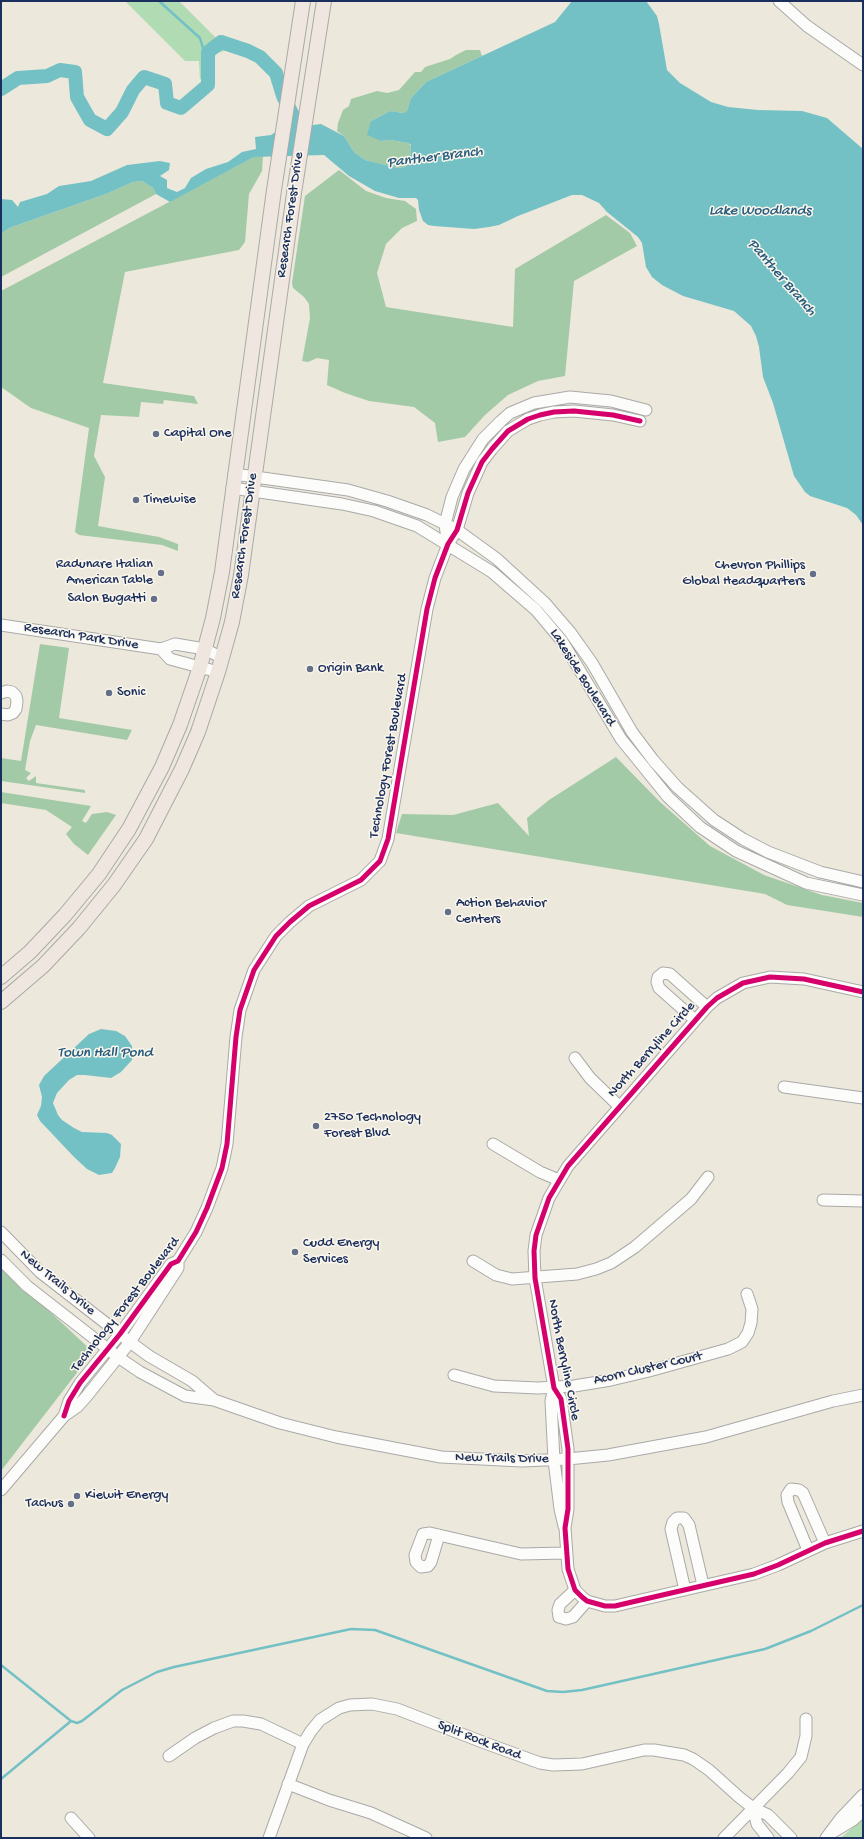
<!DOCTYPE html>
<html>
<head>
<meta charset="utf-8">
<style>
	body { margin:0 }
	#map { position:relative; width:864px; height:1839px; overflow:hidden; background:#ede8dc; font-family:"Gochi Hand",sans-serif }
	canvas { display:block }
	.frame { position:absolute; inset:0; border:2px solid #1b2f5e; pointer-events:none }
</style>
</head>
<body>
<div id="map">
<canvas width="864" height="1839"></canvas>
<div class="frame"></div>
</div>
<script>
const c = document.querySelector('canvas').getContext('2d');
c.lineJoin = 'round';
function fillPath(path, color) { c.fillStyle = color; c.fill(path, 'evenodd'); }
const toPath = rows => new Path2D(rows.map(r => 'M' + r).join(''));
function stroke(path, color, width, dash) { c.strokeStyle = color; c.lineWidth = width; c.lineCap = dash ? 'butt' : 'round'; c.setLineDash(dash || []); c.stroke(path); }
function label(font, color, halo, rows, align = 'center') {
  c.font = font + ' "Gochi Hand",sans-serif'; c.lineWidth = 3; c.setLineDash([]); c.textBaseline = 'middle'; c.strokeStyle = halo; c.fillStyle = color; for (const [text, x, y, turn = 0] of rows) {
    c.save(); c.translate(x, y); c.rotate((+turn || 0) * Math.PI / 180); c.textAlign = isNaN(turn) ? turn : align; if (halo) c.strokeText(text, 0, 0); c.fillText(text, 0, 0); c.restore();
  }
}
fillPath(toPath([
	[125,1,179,1,216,38,234,44,233,48,212,55,210,76,204,73,200,80,199,61,185,61],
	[863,1818,863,1838,841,1838]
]), '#b0dbb3');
fillPath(toPath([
	[466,50,480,50,482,56,426,82,411,98,407,111,403,113,390,111,371,121,381,141,390,140,408,143,411,146,410,161,405,167,398,168,365,160,354,152,344,136,337,131,338,123,343,110,349,106,351,99,377,91,387,93,399,90,415,72,421,72,425,67,450,59,456,55],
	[263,156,262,171,249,194,245,242,239,250,125,272,103,383,194,396,198,404,164,400,163,404,141,402,139,417,101,415,94,456,105,477,98,526,159,537,178,544,178,551,162,545,79,535,75,532,89,428,31,408,1,387,1,291,254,157],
	[339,170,366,191,386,198,405,201,416,209,417,221,402,228,386,244,377,273,386,307,513,327,515,269,606,215,630,233,637,246,574,281,565,376,538,381,508,395,485,415,465,437,438,442,435,423,414,407,369,401,345,393,327,385,329,360,317,358,308,362,302,361,310,318,309,304,304,297,293,288,292,283,305,196],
	[142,181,153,188,156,194,1,277,1,234,9,228,106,194,133,182],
	[40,644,69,648,59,718,132,730,127,740,36,725,30,741,25,770,31,773,26,778,29,781,36,776,36,783,85,790,85,793,1,781,1,758,21,761],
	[616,757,660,802,710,846,764,875,822,895,863,903,863,917,787,905,765,894,396,833,402,814,453,815,498,803,529,836,527,818,549,800],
	[1,792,91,806,82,821,86,823,92,814,107,812,116,815,88,855,74,844,66,834,72,827,46,810,1,803],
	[1,1266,93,1352,1,1471]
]), '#a3caa7');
fillPath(toPath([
	[572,1,646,1,657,16,659,24,667,70,680,83,711,102,728,107,758,110,802,111,827,118,863,149,863,525,856,515,847,508,810,496,805,492,794,476,773,403,763,377,759,347,756,336,751,326,734,311,683,296,662,285,652,277,646,267,642,243,638,237,607,212,599,203,582,195,572,195,518,216,499,225,489,227,474,229,434,226,428,225,423,221,419,210,418,200,416,198,399,198,375,191,349,176,324,155,254,157,170,202,156,194,153,188,142,181,133,182,106,194,9,228,1,234,1,199,12,200,18,207,20,202,47,194,59,186,91,181,127,165,160,161,170,163,169,170,160,176,167,180,167,188,177,192,185,188,191,178,206,169,228,162,242,152,256,149,255,137,271,135,280,129,321,124,344,136,354,152,365,160,398,168,405,167,410,161,411,145,408,143,390,140,381,141,367,135,371,121,390,111,403,113,407,111,411,98,426,82,555,22],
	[101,1029,116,1031,125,1036,132,1046,132,1060,121,1072,111,1078,85,1075,77,1075,69,1080,57,1093,53,1103,58,1115,62,1120,74,1128,82,1132,107,1133,112,1135,121,1144,120,1157,115,1168,112,1173,99,1175,87,1169,74,1157,40,1121,37,1115,41,1106,42,1097,39,1085,44,1076,89,1034]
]), '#74c1c5');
stroke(toPath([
	[159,1,200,38,203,48,208,52],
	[1,1665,71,1721,77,1723,82,1721,122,1690,157,1672,174,1667,351,1629,375,1630,547,1691,563,1692,582,1690,765,1649,811,1631,863,1605],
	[1,1779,71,1721]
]), '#74c1c5', 2.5);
stroke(toPath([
	[1,89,18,78,47,76,60,70,75,72,77,97,90,120,107,129,122,112,133,90,144,77,165,84,167,103,181,108,208,85,208,52,221,42,248,51,260,57,276,73,283,96,299,127,312,136]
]), '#74c1c5', 14);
const minor = toPath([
	[779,1,807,26,863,65],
	[234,474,348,490,387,501,427,515,457,530,497,559,545,603,570,632,592,663,632,732,653,760,677,787,714,820,743,839,768,852,820,872,863,882],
	[232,488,342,504,374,511,417,526,492,572,536,610,562,641,621,739,668,797,700,827,736,851,806,883,863,895],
	[446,532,445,524,452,497,464,469,483,439,501,421,510,413,534,403,570,397,611,401,646,410],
	[1,625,161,649,175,644,205,649,222,658],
	[161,649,170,659,218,672],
	[1,693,7,691,12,692,16,696,17,701,16,709,13,713,8,715,1,714],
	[863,992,804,979,770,977,743,983,717,998,707,1007,568,1166,549,1198,536,1235,534,1251,535,1278,554,1388,561,1399,568,1449,568,1509,565,1528,568,1569,575,1590,582,1597,587,1601,605,1606,615,1606,632,1602,754,1574,778,1565,825,1543,863,1531],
	[695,1020,659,988,657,982,658,977,663,973,670,974,707,1007],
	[575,1058,590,1078,619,1106],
	[784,1087,863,1098],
	[493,1144,540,1172,559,1180],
	[823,1200,863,1201],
	[1,1232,40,1272,130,1342,149,1356,192,1381,214,1400],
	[1,1260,27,1286,118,1357,140,1372,185,1396,214,1400,280,1423,336,1437,441,1457,522,1461,568,1459,608,1455,706,1437,833,1401,863,1395],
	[473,1261,496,1275,512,1279,577,1274,596,1269,611,1263,635,1247,691,1199,708,1177],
	[454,1375,494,1386,538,1388,574,1386,611,1380,649,1371,728,1349,742,1342,748,1333,751,1323,752,1309,747,1294],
	[554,1388,551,1401,554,1460,560,1509,564,1526],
	[64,1416,69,1401,80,1383,120,1334,171,1264,178,1261,196,1232,207,1208,222,1168,227,1144,236,1037,240,1010,254,970,276,936,290,922,309,906,361,880,380,861,388,839,427,609,435,578,448,544,457,530,468,493,482,462,492,449,508,431,528,419,540,415,554,412,574,411,613,415,640,421],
	[1,1490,64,1416,77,1407,86,1397,130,1342,178,1268,178,1261],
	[439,1535,431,1562,428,1566,421,1567,416,1562,415,1555,423,1534,430,1533,521,1554,566,1553],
	[808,1550,788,1502,787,1495,791,1489,799,1490,803,1493,825,1543],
	[575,1590,560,1604,558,1610,559,1617,566,1619,573,1617,587,1601],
	[685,1590,671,1529,673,1522,677,1518,684,1518,689,1525,703,1585],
	[169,1756,195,1738,214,1728,233,1721,243,1721,261,1724,303,1744],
	[288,1784,329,1800,371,1813,426,1838],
	[753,1808,757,1824,768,1838],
	[71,1818,89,1838],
	[833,1832,853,1820,863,1811],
	[269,1838,303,1744,311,1731,320,1720,339,1708,350,1705,372,1704,397,1709,485,1743,540,1763,553,1765,582,1764,644,1750,654,1750,684,1755,693,1759,709,1770,739,1797,753,1808,768,1815,791,1838],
	[724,1838,788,1773,801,1757,806,1736,806,1719],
	[826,1838,841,1818,863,1795]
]);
const major = toPath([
	[1,977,30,952,65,915,99,874,129,829,162,767,180,725,200,667,213,618,222,572,274,190,303,1],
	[1,1002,43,966,79,928,114,885,146,839,182,769,198,732,218,672,232,622,241,575,294,193,324,1]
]);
stroke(minor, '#a9a9a8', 13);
stroke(major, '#a9a9a8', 16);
stroke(minor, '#fcfcfa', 11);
stroke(major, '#eee6df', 14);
stroke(toPath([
	[863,992,804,979,770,977,743,983,717,998,707,1007,568,1166,549,1198,536,1235,534,1251,535,1278,554,1388,561,1399,568,1449,568,1509,565,1528,568,1569,575,1590,582,1597,587,1601,605,1606,615,1606,632,1602,754,1574,778,1565,825,1543,863,1531],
	[64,1416,69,1401,80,1383,120,1334,171,1264,178,1261,196,1232,207,1208,222,1168,227,1144,236,1037,240,1010,254,970,276,936,290,922,309,906,361,880,380,861,388,839,427,609,435,578,448,544,457,530,468,493,482,462,492,449,508,431,528,419,540,415,554,412,574,411,613,415,640,421]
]), '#d6006c', 5);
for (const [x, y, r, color] of [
	[156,434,4,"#64708a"],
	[136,500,4,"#64708a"],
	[161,573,4,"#64708a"],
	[813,574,4,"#64708a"],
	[154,599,4,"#64708a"],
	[310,669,4,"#64708a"],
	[109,693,4,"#64708a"],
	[448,912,4,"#64708a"],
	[316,1126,4,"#64708a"],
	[295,1252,4,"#64708a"],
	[77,1496,4,"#64708a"],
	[71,1504,4,"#64708a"]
]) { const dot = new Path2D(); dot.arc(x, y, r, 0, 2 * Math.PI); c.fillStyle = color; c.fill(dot); stroke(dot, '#fbf7ec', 1.5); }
label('14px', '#1b2f5e', '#fbf7ec', [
	["Research Forest Drive",291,215,-82],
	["Research Forest Drive",245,536,-82],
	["Research Park Drive",81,637,9],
	["Lakeside Boulevard",582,678,58],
	["Technology Forest Boulevard",389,756,-80],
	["North Berryline Circle",652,1050,-48],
	["New Trails Drive",57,1283,40],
	["Technology Forest Boulevard",126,1305,-52],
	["North Berryline Circle",563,1360,79],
	["Acorn Cluster Court",648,1369,-13],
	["New Trails Drive",502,1459,1],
	["Split Rock Road",479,1741,21]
]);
label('14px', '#1b2f5e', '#fbf7ec', [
	["Capital One",164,434],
	["Timewise",144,500],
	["Radunare Italian",153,565,"right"],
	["American Table",153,581,"right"],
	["Chevron Phillips",805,566,"right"],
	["Global Headquarters",805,582,"right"],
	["Salon Bugatti",146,599,"right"],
	["Origin Bank",318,669],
	["Sonic",117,693],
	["Action Behavior",456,904],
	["Centers",456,920],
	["2750 Technology",324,1118],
	["Forest Blvd",324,1134],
	["Cudd Energy",303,1244],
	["Services",303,1260],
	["Kiewit Energy",85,1496],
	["Tachus",63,1504,"right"]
], 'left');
label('italic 15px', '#285c7f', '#fbf7ec', [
	["Panther Branch",435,158,-7],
	["Lake Woodlands",760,212],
	["Panther Branch",781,278,49],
	["Town Hall Pond",105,1054]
]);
</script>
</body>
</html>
